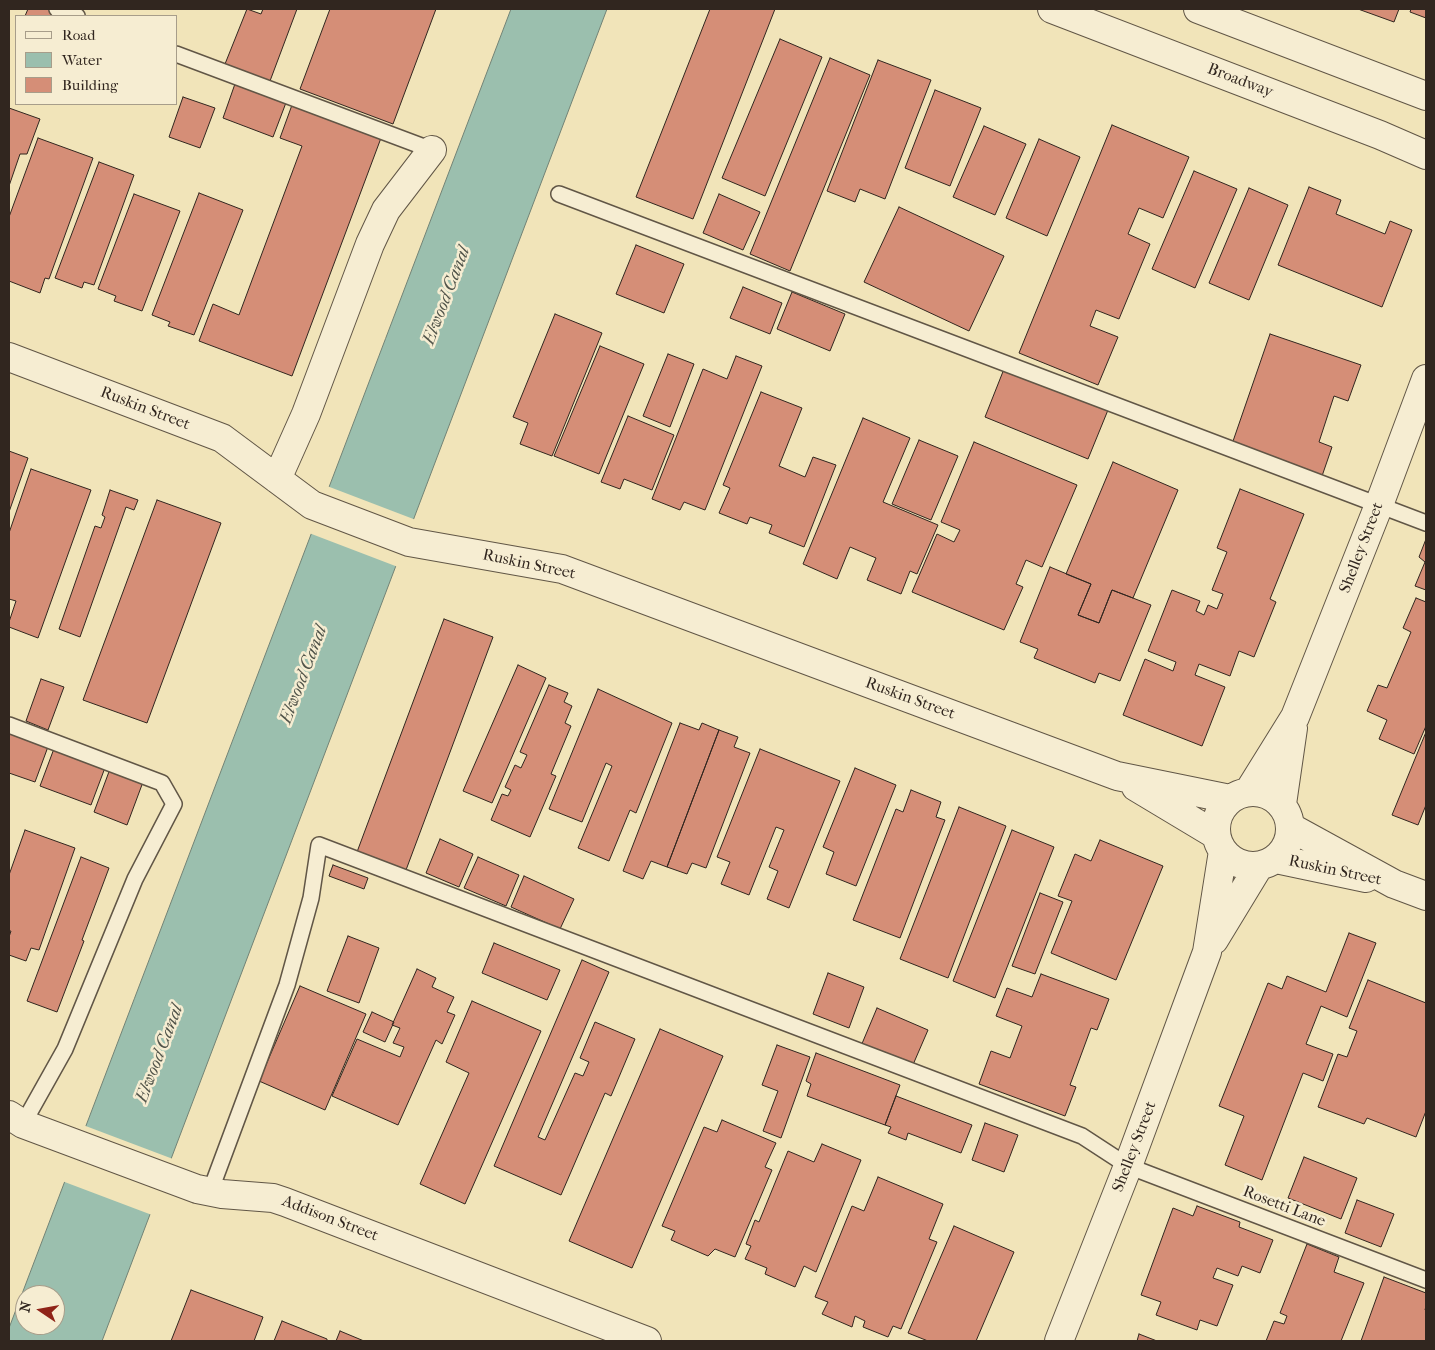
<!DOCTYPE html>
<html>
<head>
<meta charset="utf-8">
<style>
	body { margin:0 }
	#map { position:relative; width:1435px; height:1350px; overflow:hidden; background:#f1e4b9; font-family:"IM FELL French Canon",serif }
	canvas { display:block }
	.frame { position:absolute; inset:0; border:10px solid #31261f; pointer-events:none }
	.legend { position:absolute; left:15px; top:15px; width:162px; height:90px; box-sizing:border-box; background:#f6edd2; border:1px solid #a79d8a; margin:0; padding:6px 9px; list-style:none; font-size:15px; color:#31261f }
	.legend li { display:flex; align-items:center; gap:10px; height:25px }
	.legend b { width:25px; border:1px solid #a79d8a }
	.north { position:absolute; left:15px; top:1285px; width:50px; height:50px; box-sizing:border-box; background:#f6edd2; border:1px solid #a79d8a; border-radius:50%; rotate:282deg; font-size:14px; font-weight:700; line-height:20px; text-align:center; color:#31261f }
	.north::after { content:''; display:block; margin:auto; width:18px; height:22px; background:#8f2418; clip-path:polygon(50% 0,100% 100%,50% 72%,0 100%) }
</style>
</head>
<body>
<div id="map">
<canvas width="1435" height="1350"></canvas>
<div class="frame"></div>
<ul class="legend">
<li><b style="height:6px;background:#f6edd2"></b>Road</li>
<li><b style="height:14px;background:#9bbfae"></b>Water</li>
<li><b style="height:14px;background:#d58e77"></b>Building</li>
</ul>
<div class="north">N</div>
</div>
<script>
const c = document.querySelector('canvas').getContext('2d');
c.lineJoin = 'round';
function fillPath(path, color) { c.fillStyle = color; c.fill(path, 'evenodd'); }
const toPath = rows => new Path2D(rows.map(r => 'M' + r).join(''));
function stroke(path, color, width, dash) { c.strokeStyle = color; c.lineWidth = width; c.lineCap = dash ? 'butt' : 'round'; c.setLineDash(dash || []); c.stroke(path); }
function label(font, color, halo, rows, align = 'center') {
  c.font = font + ' "IM FELL French Canon",serif'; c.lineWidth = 5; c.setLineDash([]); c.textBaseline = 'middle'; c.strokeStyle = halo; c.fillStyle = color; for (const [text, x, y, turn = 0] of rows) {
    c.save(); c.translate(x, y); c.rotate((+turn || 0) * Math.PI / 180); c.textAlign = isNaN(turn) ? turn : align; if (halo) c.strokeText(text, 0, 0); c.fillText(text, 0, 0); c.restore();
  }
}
const water = toPath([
	[511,9,607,9,102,1341,9,1341,9,1328,511,9],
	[25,1295,55,1295,55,1325,25,1325,25,1295]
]);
fillPath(water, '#9bbfae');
stroke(water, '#718275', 1);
fillPath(toPath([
	[327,486,416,520,398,567,309,533],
	[83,1125,173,1159,152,1215,62,1181]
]), '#f1e4b9');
const building = toPath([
	[28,9,52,9,73,16,25,16,28,9],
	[247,9,261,14,263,9,297,9,270,81,225,64,247,9],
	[330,9,436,9,393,124,300,89,330,9],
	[710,9,775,9,693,219,636,197,710,9],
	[1358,9,1399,9,1394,22,1358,9],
	[1411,9,1426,9,1426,18,1410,12,1411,9],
	[780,39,822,57,765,196,722,178,780,39],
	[830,58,870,75,790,271,750,254,830,58],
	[878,60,931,80,885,199,860,189,855,202,827,191,878,60],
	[236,81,287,100,273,137,223,118,236,81],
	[935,90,981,108,950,186,905,168,935,90],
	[183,97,215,108,200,148,169,137,183,97],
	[292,105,381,138,292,376,199,341,213,304,239,315,302,146,280,138,292,105],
	[9,108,40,119,27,154,20,154,9,186,9,108],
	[1112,125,1189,157,1163,218,1139,208,1128,234,1150,244,1119,319,1096,310,1090,326,1118,337,1098,385,1019,353,1112,125],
	[984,126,1026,144,995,215,953,197,984,126],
	[38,138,93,158,49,279,45,278,40,293,9,281,9,217,38,138],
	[1039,139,1080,157,1047,236,1006,218,1039,139],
	[99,162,134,175,94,285,84,282,82,288,55,278,99,162],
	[1194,171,1237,189,1195,288,1152,269,1194,171],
	[1309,187,1341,200,1336,214,1385,234,1390,221,1412,230,1382,307,1278,265,1309,187],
	[1249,188,1288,205,1249,300,1209,283,1249,188],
	[199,193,243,210,194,335,168,326,170,322,152,315,199,193],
	[134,194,180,211,142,311,114,301,116,296,98,289,134,194],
	[719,194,760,212,743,250,703,233,719,194],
	[899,207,1004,256,969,331,864,282,899,207],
	[636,245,684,264,664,313,616,294,636,245],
	[743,287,782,303,770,334,730,318,743,287],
	[792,292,845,314,830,351,777,329,792,292],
	[555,314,602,333,552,456,520,444,528,423,513,417,555,314],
	[1270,334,1361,365,1348,401,1334,396,1319,442,1332,447,1321,479,1231,447,1270,334],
	[600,346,644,364,599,474,554,456,600,346],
	[668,354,694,364,670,427,643,416,668,354],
	[736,356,762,366,705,510,684,502,680,510,652,499,703,369,727,379,736,356],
	[1004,369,1108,410,1088,459,985,417,1004,369],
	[761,392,802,408,779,466,805,477,813,457,836,465,804,547,769,533,772,525,750,517,747,524,719,513,730,488,723,485,761,392],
	[628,416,674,435,652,490,624,479,620,489,601,482,628,416],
	[863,418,910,438,883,502,938,525,917,574,910,571,901,594,867,580,876,558,850,547,837,579,803,564,863,418],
	[919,440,958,456,931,520,892,504,919,440],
	[974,442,1077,485,1042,567,1026,560,1016,584,1023,587,1004,630,912,592,937,534,954,542,960,530,941,522,974,442],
	[9,451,28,458,9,512,9,451],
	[1113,462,1178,490,1133,598,1112,590,1099,623,1078,615,1091,584,1066,574,1113,462],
	[31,469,91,490,38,638,9,627,9,622,16,601,9,599,9,533,31,469],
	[1240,489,1304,514,1270,599,1276,602,1254,657,1239,651,1230,676,1199,664,1195,675,1225,687,1202,746,1123,715,1145,659,1173,671,1176,662,1148,651,1172,590,1200,601,1196,611,1204,615,1208,605,1217,609,1223,594,1212,590,1227,552,1217,548,1240,489],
	[110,490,138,500,134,510,126,507,80,637,59,629,95,526,101,528,105,517,102,515,110,490],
	[157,500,221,523,147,723,83,700,157,500],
	[1426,539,1426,590,1415,586,1425,562,1419,557,1426,539],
	[1050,567,1091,584,1078,615,1099,623,1112,590,1151,605,1120,681,1099,673,1095,683,1034,658,1038,649,1020,642,1050,567],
	[1416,598,1426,602,1426,726,1414,754,1379,739,1387,720,1367,711,1378,685,1387,688,1411,632,1403,628,1416,598],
	[444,619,493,637,406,870,357,852,444,619],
	[518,665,546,678,492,803,463,791,518,665],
	[41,679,64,687,48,730,26,721,41,679],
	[549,685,568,693,564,702,572,706,565,723,571,726,551,774,556,776,530,837,491,820,502,794,508,796,511,790,505,787,515,765,521,768,527,755,520,752,549,685],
	[598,689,672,723,636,813,630,810,609,861,578,848,612,766,606,763,582,822,549,809,598,689],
	[680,723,699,730,702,723,719,730,667,867,651,861,643,879,623,871,680,723],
	[9,730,49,744,35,782,9,773,9,730],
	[719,730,738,737,734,747,750,753,706,868,692,863,687,874,667,867,719,730],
	[1426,732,1426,805,1418,825,1392,815,1426,732],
	[55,746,106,765,91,805,40,786,55,746],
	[760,749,840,781,789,908,767,899,778,871,769,867,784,830,776,827,749,895,721,884,730,862,717,857,760,749],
	[855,768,896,785,856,886,826,874,834,852,823,847,855,768],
	[110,769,143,782,127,825,94,812,110,769],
	[911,790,941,802,936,817,945,820,900,938,853,920,896,809,903,812,911,790],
	[959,807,1006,826,948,978,900,959,959,807],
	[25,830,75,848,39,950,31,948,26,961,9,955,9,937,11,931,9,931,9,875,25,830],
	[1012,830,1054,847,995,998,953,981,1012,830],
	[440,839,473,854,459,887,426,873,440,839],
	[1100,840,1163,866,1116,980,1051,953,1072,901,1058,896,1075,854,1091,861,1100,840],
	[81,857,109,868,82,940,84,941,57,1012,27,1001,81,857],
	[478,857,519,875,506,906,464,888,478,857],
	[333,865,368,878,364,889,329,876,333,865],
	[524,876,574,899,560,929,511,907,524,876],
	[1040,893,1063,902,1035,974,1012,966,1040,893],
	[1349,933,1376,943,1347,1017,1321,1006,1306,1044,1333,1054,1323,1081,1303,1073,1262,1180,1225,1165,1244,1116,1219,1106,1268,983,1282,989,1287,976,1326,992,1349,933],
	[348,936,379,948,359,1003,327,991,348,936],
	[494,943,560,970,547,1000,482,973,494,943],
	[582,960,609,972,538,1137,545,1140,575,1073,583,1076,589,1062,580,1058,595,1022,635,1039,611,1096,605,1093,561,1195,494,1166,582,960],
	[417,969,436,978,432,987,454,997,447,1012,455,1015,442,1044,436,1040,398,1125,332,1096,357,1039,400,1057,404,1047,393,1043,400,1028,392,1025,417,969],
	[828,973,864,987,849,1028,813,1014,828,973],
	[1041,974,1109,999,1097,1030,1091,1028,1070,1085,1076,1087,1065,1116,979,1084,991,1051,1010,1058,1022,1026,996,1016,1007,988,1032,997,1041,974],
	[1368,980,1426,1003,1426,1111,1416,1137,1367,1118,1364,1124,1318,1107,1338,1054,1347,1057,1357,1031,1349,1028,1368,980],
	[300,986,366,1014,325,1110,259,1081,300,986],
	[472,1001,541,1031,465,1204,420,1184,469,1073,446,1062,472,1001],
	[877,1008,928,1030,912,1067,861,1046,877,1008],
	[372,1012,394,1022,385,1042,363,1032,372,1012],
	[660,1029,723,1056,632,1268,569,1241,660,1029],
	[777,1045,810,1057,781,1138,763,1131,778,1091,762,1085,777,1045],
	[816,1053,900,1085,885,1125,807,1096,811,1084,806,1081,816,1053],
	[896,1096,972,1125,961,1153,908,1133,906,1140,888,1133,891,1127,885,1125,896,1096],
	[722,1120,776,1143,765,1167,772,1170,735,1257,715,1249,708,1256,671,1240,675,1231,662,1226,704,1127,717,1132,722,1120],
	[985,1123,1018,1135,1004,1172,972,1160,985,1123],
	[822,1144,861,1160,816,1272,804,1266,795,1287,765,1274,767,1268,745,1259,751,1246,746,1244,755,1220,759,1222,788,1151,814,1162,822,1144],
	[1304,1157,1357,1178,1341,1219,1288,1198,1304,1157],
	[878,1177,943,1204,929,1239,937,1242,901,1329,893,1326,888,1337,863,1327,865,1321,855,1316,852,1327,822,1314,828,1302,815,1297,852,1206,864,1211,878,1177],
	[1357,1200,1394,1214,1381,1247,1345,1233,1357,1200],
	[1197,1206,1240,1222,1239,1227,1273,1240,1260,1273,1242,1266,1238,1276,1217,1268,1213,1278,1233,1285,1217,1326,1200,1320,1197,1330,1156,1315,1161,1302,1141,1295,1173,1208,1193,1216,1197,1206],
	[954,1226,1014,1252,976,1341,928,1341,908,1333,954,1226],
	[1307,1244,1339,1257,1334,1272,1364,1283,1341,1341,1266,1341,1274,1321,1284,1324,1287,1316,1280,1313,1307,1244],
	[1384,1277,1426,1293,1426,1306,1425,1310,1426,1311,1426,1341,1361,1341,1384,1277],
	[191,1290,263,1317,254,1341,171,1341,191,1290],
	[282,1321,327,1339,327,1341,274,1341,282,1321],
	[340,1331,364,1341,336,1341,340,1331],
	[1139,1334,1157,1341,1137,1341,1139,1334]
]);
fillPath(building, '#d58e77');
stroke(building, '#31261f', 1);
const service = toPath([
	[57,9,77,16],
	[176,54,432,150],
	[559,194,1426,523],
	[9,725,162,783,174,804,135,879,65,1049,23,1124],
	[210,1192,287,985,311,898,319,845,1082,1136,1128,1166,1426,1280]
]);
const minor = toPath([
	[1052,9,1380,135,1426,155],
	[1198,9,1426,96],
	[9,357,222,438,312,505,409,542,562,569,1117,776,1230,799],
	[277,479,306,414,370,244,386,210,432,150],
	[1136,787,1216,835],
	[1249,791,1295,717,1379,505,1426,379],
	'1216 829a37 37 0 1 1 74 0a37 37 0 1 1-74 0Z',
	[1282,804,1293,728],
	[1290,827,1394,884,1426,896],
	[1276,859,1366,878],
	[1214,940,1259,866],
	[9,1115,23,1124,197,1189,222,1194,273,1198,285,1202,647,1341],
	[1059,1341,1128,1166,1207,952,1223,851]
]);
stroke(service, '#615646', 18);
stroke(minor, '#615646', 30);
stroke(service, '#f6edd2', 15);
stroke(minor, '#f6edd2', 28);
label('16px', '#31261f', '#f6edd2', [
	["Broadway",1240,81,21],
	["Ruskin Street",145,409,21],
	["Shelley Street",1362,548,-69],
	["Ruskin Street",529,565,12],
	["Ruskin Street",910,699,20],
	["Ruskin Street",1335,871,12],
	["Shelley Street",1135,1147,-69],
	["Rosetti Lane",1284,1207,21],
	["Addison Street",330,1219,21]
]);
label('italic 18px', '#51544a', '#f6edd2', [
	["Elwood Canal",447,296,-69],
	["Elwood Canal",304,675,-69],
	["Elwood Canal",160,1054,-69]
]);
</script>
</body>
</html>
